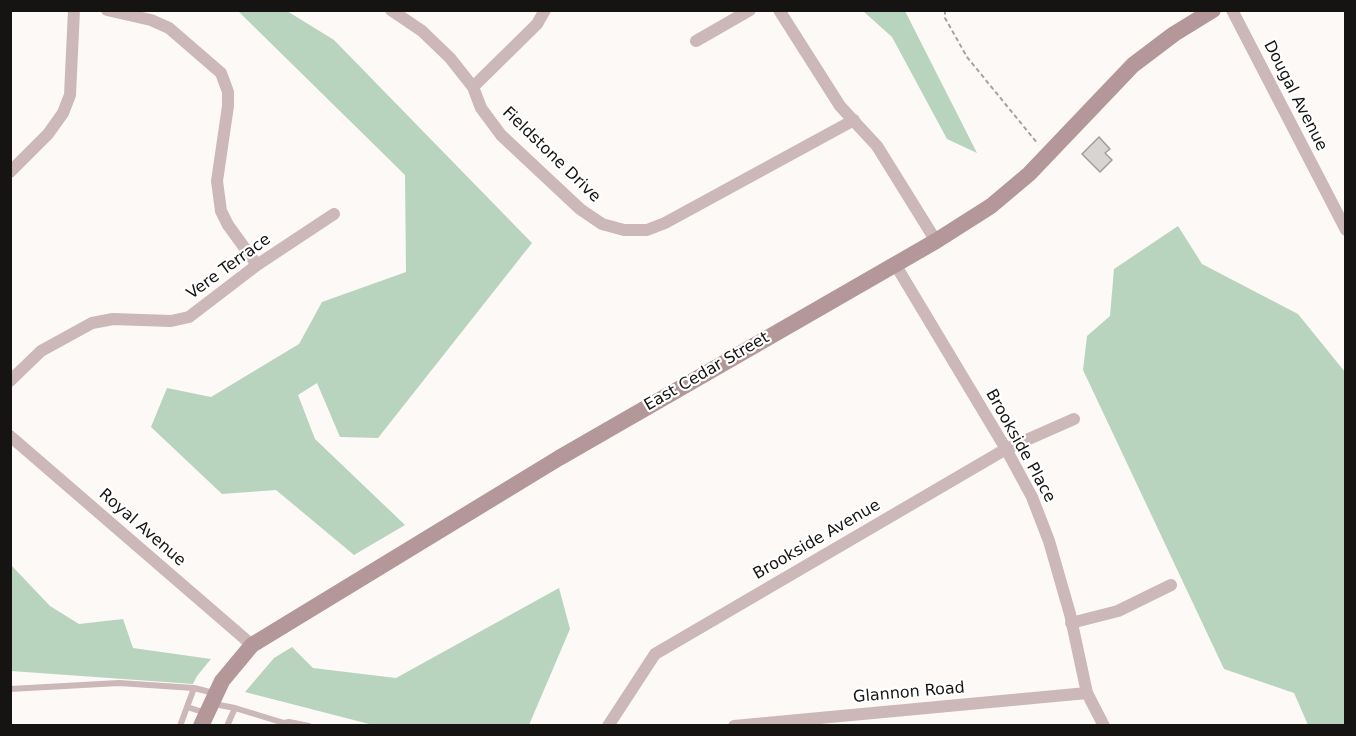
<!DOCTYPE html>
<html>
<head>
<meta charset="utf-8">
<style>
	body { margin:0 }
	#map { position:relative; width:1356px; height:736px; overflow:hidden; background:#fdf9f6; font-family:"DejaVu Sans",sans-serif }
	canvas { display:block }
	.frame { position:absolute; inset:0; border:12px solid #151413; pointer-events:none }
</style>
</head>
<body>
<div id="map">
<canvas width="1356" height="736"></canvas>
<div class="frame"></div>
</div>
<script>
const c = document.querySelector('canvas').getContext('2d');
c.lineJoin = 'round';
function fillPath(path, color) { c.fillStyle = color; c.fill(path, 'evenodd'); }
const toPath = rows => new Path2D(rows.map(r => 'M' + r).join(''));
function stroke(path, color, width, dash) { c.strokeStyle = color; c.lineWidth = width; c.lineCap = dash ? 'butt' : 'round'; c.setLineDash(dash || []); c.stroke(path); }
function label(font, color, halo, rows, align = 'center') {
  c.font = font + ' "DejaVu Sans",sans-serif'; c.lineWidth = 4.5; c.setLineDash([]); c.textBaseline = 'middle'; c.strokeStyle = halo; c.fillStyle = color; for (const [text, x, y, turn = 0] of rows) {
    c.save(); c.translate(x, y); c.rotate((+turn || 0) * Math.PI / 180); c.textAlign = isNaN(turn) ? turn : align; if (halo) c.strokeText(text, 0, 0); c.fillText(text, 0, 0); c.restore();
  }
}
fillPath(toPath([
	[238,11,287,11,334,40,532,243,378,438,340,437,317,383,298,395,315,439,405,525,354,555,276,490,222,494,151,427,167,388,211,397,299,344,322,302,406,272,405,175],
	[863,11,905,11,977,153,947,139,892,37],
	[1178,226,1202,264,1298,314,1345,372,1345,725,1308,725,1294,693,1224,669,1083,370,1087,336,1110,316,1114,269],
	[11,565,50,606,79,624,123,619,133,648,211,659,197,676,193,684,11,671],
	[559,588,570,629,529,725,373,725,245,692,274,658,292,647,313,668,396,678]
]), '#b8d4be');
const building = toPath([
	[1099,137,1110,149,1105,153,1112,160,1100,172,1082,154,1099,137]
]);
fillPath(building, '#d8d4d2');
stroke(building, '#a19d9b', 1.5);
stroke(toPath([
	[945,10,945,18,967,57,1038,144]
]), '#a6a3a1', 2, [4.5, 3]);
stroke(toPath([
	[194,688,214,693],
	[10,689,119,683,194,688,180,726],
	[214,704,235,708,284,723,289,722,309,726],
	[187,707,206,713],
	[227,726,235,708]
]), '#ccb7b9', 6);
stroke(toPath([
	[107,10,151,20,169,28,221,73,228,92,228,106,217,181,221,211,228,225,257,265],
	[391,10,422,31,450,58,473,87,481,108,501,135,580,209,602,224,624,230,647,230,665,223,854,120],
	[779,10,840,106,877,146,936,241],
	[1232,10,1346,230],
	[696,41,750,10],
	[473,87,537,24,545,10],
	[10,172,48,134,63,113,70,95,74,10],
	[895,264,1006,449,1032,497,1049,541,1070,614,1087,693,1104,726],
	[10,381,41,351,92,323,113,319,171,321,189,317,257,265,334,214],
	[10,436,252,645],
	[1071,623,1118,611,1171,585],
	[608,726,655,654,1006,449,1074,419],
	[734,726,1087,693]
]), '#ccb7b9', 12);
stroke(toPath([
	[201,726,222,681,252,645,559,458,936,241,991,206,1029,174,1133,65,1174,34,1213,10]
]), '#b49799', 16);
label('16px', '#151413', '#fff', [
	["Dougal Avenue",1295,96,63],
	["Fieldstone Drive",551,155,44],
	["Vere Terrace",229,267,-36],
	["East Cedar Street",707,372,-30],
	["Brookside Place",1020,446,61],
	["Royal Avenue",142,528,41],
	["Brookside Avenue",817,540,-30],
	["Glannon Road",909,693,-5]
]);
</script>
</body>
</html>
